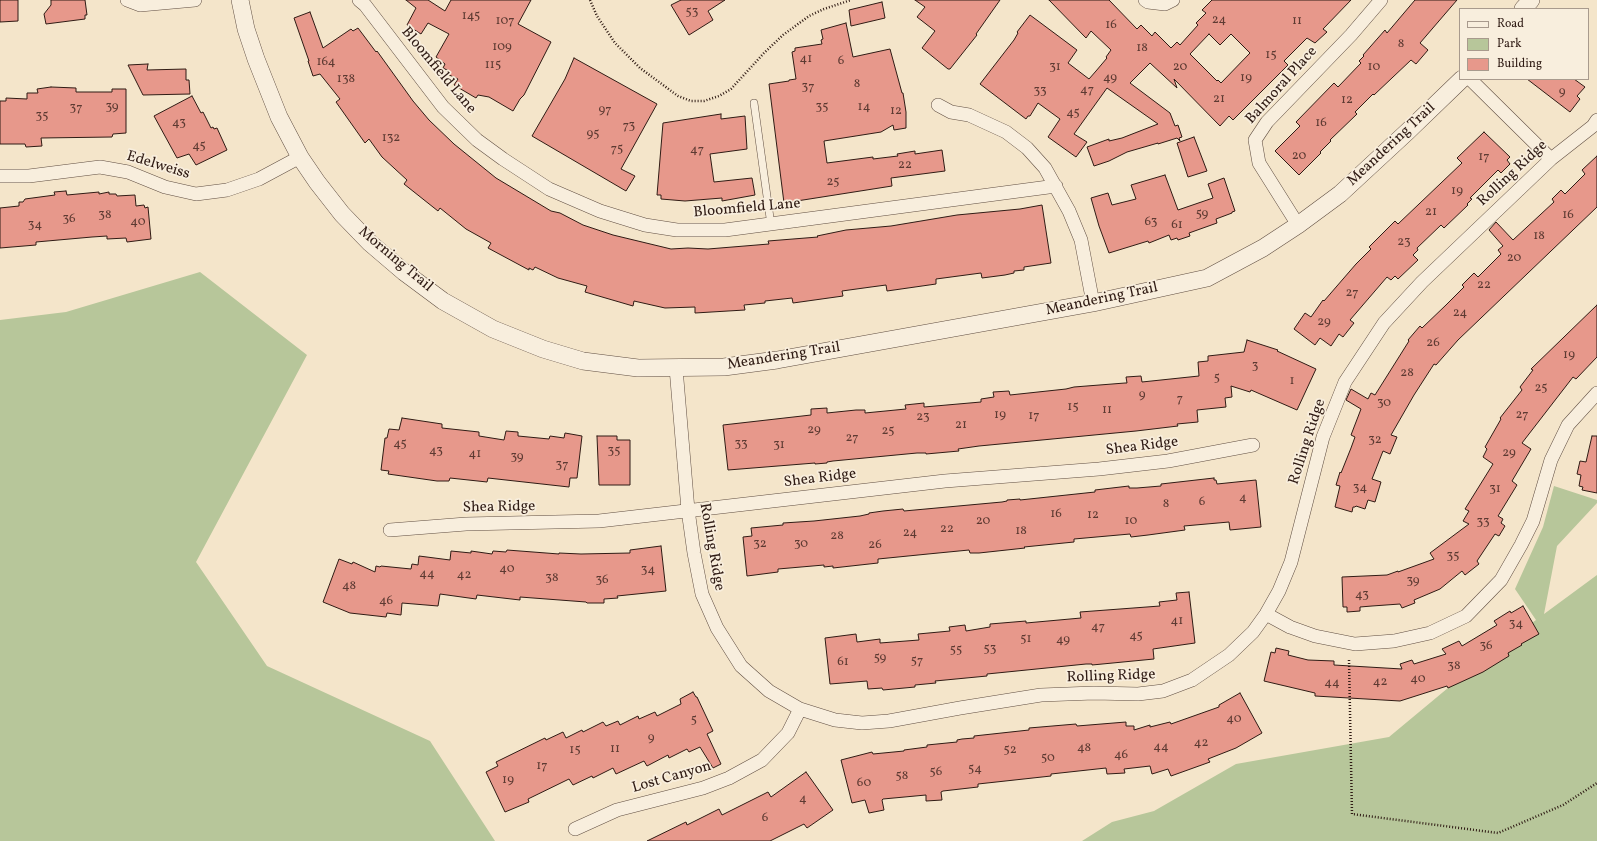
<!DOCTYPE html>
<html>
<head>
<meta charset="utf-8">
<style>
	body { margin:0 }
	#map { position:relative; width:1597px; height:841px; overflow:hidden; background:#f4e5ca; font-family:Vollkorn,serif }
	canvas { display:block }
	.legend { position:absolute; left:1459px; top:8px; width:130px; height:72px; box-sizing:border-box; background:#f8eedd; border:1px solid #a89a8d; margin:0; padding:5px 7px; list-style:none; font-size:12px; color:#2f1b14 }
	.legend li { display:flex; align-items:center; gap:8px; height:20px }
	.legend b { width:20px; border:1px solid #a89a8d }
</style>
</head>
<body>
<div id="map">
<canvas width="1597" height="841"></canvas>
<ul class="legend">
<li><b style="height:5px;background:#f8eedd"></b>Road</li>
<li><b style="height:11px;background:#b7c69a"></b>Park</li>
<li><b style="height:11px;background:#e7988b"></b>Building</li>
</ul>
</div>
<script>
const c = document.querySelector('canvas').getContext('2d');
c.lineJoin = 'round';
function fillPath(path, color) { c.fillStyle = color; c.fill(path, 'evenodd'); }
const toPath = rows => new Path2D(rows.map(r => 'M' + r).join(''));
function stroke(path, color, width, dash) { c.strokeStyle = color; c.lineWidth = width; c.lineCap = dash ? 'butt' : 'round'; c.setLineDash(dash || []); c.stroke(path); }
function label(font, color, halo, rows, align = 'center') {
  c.font = font + ' Vollkorn,serif'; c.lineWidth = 3.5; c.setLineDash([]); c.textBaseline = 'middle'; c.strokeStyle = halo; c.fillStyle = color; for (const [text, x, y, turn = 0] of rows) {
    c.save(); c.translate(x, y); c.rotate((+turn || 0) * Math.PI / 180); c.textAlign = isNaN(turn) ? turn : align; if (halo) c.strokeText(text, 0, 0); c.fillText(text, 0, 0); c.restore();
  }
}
fillPath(toPath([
	[200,272,307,355,196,562,267,666,430,741,495,841,0,841,0,320,66,312],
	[1554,486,1597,500,1597,503,1557,546,1544,614,1597,575,1597,841,1082,841,1112,822,1154,811,1236,764,1389,737,1478,663,1536,620,1515,589,1543,527]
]), '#b7c69a');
const building = toPath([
	[0,0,18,0,18,21,0,22,0,0],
	[51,0,85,0,87,15,85,15,85,19,46,24,44,14,51,5,51,0],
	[406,0,428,0,445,11,451,0,531,0,518,24,551,42,524,95,520,99,513,111,489,97,478,95,476,98,454,85,458,79,447,74,449,71,443,68,445,64,436,57,449,34,428,23,421,34,407,25,416,8,406,0],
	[681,0,725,0,708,11,713,20,689,35,671,5,681,0],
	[915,0,1000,0,976,34,977,35,950,69,948,69,922,48,935,31,917,17,925,7,915,0],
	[1049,0,1109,0,1137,29,1141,25,1152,36,1155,32,1171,48,1177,42,1180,45,1198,25,1196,23,1206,13,1202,10,1212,0,1351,0,1323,29,1327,32,1315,43,1307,38,1284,61,1288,65,1233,120,1229,116,1220,126,1174,79,1177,88,1150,63,1130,83,1170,113,1175,126,1178,125,1182,137,1179,138,1180,141,1177,138,1158,144,1158,143,1127,152,1109,161,1094,166,1087,147,1109,139,1109,141,1122,138,1158,124,1107,88,1074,134,1087,142,1076,157,1048,137,1060,119,1038,103,1030,116,1028,116,1026,119,980,84,1014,40,1018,33,1017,32,1030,15,1077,50,1068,63,1089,79,1096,71,1107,58,1106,57,1111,50,1091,31,1086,38,1049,0],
	[1209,34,1220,45,1231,34,1250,53,1221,83,1218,80,1217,81,1190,54,1209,34],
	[1415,0,1457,0,1420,43,1428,50,1416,64,1411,60,1374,95,1373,94,1355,112,1357,114,1330,140,1331,141,1320,152,1321,153,1299,175,1275,151,1300,126,1296,122,1334,83,1338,87,1361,63,1359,61,1364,56,1363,55,1385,30,1387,33,1415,0],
	[882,2,885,18,851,26,849,10,882,2],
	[310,12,323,48,351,29,353,31,358,28,376,52,377,51,413,101,429,120,454,144,496,178,551,211,560,213,583,225,613,235,671,249,688,248,708,249,769,244,768,241,818,237,817,236,846,230,891,226,957,215,1020,209,1042,205,1051,263,1024,267,1024,270,1014,271,1014,273,1005,275,982,278,981,273,936,279,936,284,887,291,886,285,871,287,842,291,843,296,793,303,792,298,765,301,765,303,744,305,745,310,728,311,695,313,695,307,665,308,634,301,633,306,585,292,587,286,558,278,535,267,533,270,529,268,529,270,488,248,491,243,466,229,440,208,438,211,404,184,407,180,382,157,369,139,365,143,336,102,340,99,320,74,313,76,308,61,309,61,294,18,310,12],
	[846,23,853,57,890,49,902,93,903,93,906,112,906,128,894,130,893,125,881,132,824,141,827,163,873,157,873,159,898,156,897,154,915,151,915,154,942,150,945,171,891,178,892,186,784,203,769,84,789,81,789,80,796,79,792,52,795,51,795,48,822,44,821,40,823,39,821,30,846,23],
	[574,58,657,104,621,169,635,176,626,191,532,136,565,79,574,58],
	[148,64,147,70,186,69,186,80,189,80,190,94,143,95,128,65,148,64],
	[1527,79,1574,79,1585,87,1577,96,1580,99,1570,112,1527,79],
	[51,87,76,88,76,92,112,92,112,89,126,89,126,133,113,134,112,137,41,138,42,146,26,147,25,144,0,144,0,101,6,101,6,98,27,99,27,93,38,93,37,89,51,87],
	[192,96,201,113,203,112,211,128,213,127,214,129,217,128,227,150,196,165,189,154,177,158,154,116,192,96],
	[721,114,721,119,745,116,747,149,710,154,714,182,752,178,755,195,722,201,722,198,685,201,661,199,661,195,657,195,663,123,721,114],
	[1484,132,1510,157,1507,160,1510,164,1501,173,1498,170,1470,198,1472,199,1467,204,1468,205,1444,228,1441,225,1417,248,1418,250,1413,255,1418,260,1398,279,1395,276,1391,280,1387,277,1350,320,1354,323,1343,337,1339,334,1331,346,1320,338,1315,345,1294,329,1305,313,1311,317,1323,300,1324,301,1356,264,1371,249,1369,247,1395,221,1398,224,1462,163,1457,158,1484,132],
	[1194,137,1207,171,1188,177,1177,143,1194,137],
	[1597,156,1597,207,1458,340,1436,365,1434,364,1414,395,1391,435,1397,437,1390,454,1383,451,1372,479,1381,482,1375,502,1368,500,1365,509,1356,506,1355,507,1353,507,1352,512,1335,507,1340,486,1336,485,1340,472,1341,473,1351,448,1355,437,1351,435,1361,409,1346,400,1351,389,1368,399,1371,393,1375,395,1409,341,1408,340,1420,326,1422,328,1446,305,1464,287,1462,285,1474,273,1478,277,1501,254,1498,250,1503,246,1489,230,1496,222,1513,240,1554,202,1552,199,1561,190,1565,194,1585,174,1582,170,1597,156],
	[1165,175,1178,210,1213,198,1208,184,1224,178,1235,211,1232,212,1232,213,1216,219,1217,223,1189,233,1190,236,1178,240,1177,238,1171,240,1169,235,1149,243,1148,241,1109,253,1099,226,1091,198,1108,193,1112,205,1136,199,1131,185,1165,175],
	[66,191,67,195,99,192,99,194,109,192,109,194,116,194,117,196,135,195,136,206,144,205,145,208,148,207,151,239,127,242,126,238,107,239,107,236,92,237,36,242,36,245,0,248,0,208,19,206,19,202,23,202,25,199,55,195,54,192,66,191],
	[1597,305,1597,357,1576,379,1573,377,1522,443,1531,449,1512,481,1517,485,1498,516,1503,519,1501,523,1505,526,1499,536,1495,534,1477,561,1479,564,1465,575,1462,571,1440,589,1414,600,1415,603,1402,608,1400,604,1372,606,1360,607,1360,611,1347,612,1347,607,1343,607,1342,577,1387,575,1398,571,1398,572,1434,559,1430,553,1469,524,1463,521,1469,511,1465,509,1493,464,1483,457,1487,449,1485,447,1501,419,1500,418,1522,390,1520,387,1533,370,1531,369,1597,305],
	[1247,340,1278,350,1277,351,1316,369,1297,410,1251,390,1250,392,1231,386,1232,397,1225,398,1226,407,1197,410,1198,422,1177,424,1178,426,1136,431,979,446,958,449,959,451,926,454,926,453,917,453,833,461,827,462,827,463,815,464,815,463,728,470,723,425,811,415,811,409,827,408,827,413,856,410,865,410,865,413,906,409,905,405,924,403,924,407,981,402,981,399,994,397,993,392,1009,391,1010,395,1066,389,1074,387,1125,383,1127,383,1126,377,1141,376,1142,382,1199,376,1198,362,1208,361,1208,356,1244,352,1247,340],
	[402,418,442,424,442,428,479,432,479,436,504,440,506,431,518,432,518,436,549,439,550,436,564,438,565,433,582,436,577,478,570,478,569,487,488,478,487,482,450,478,449,481,437,481,388,474,389,471,381,470,385,438,387,438,389,429,399,430,402,418],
	[597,436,617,436,617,440,630,440,630,485,599,485,597,436],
	[1592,436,1597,436,1597,493,1582,490,1583,487,1579,486,1581,475,1577,474,1580,461,1586,462,1592,436],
	[1214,478,1214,480,1216,480,1217,484,1256,480,1261,527,1230,530,1229,522,1184,526,1185,530,1148,535,1131,537,1130,534,1074,539,1074,542,1024,547,1025,548,979,553,970,553,969,550,928,554,878,559,878,563,833,568,833,566,824,567,824,565,778,569,778,572,747,576,743,537,752,536,751,528,783,525,783,523,814,521,860,516,869,514,869,513,883,511,903,509,904,511,1002,502,1007,501,1007,500,1020,499,1020,500,1095,492,1095,490,1129,486,1129,488,1137,488,1161,486,1161,484,1214,478],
	[661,546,666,591,617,596,618,598,604,599,604,603,587,603,586,602,520,597,520,600,477,595,476,599,440,594,438,606,402,603,401,615,387,613,386,617,350,613,323,602,339,559,352,564,353,562,375,572,376,566,380,567,381,566,411,569,412,564,418,565,419,556,450,560,451,551,471,553,471,551,492,554,493,551,506,552,507,550,559,554,559,553,581,554,630,553,630,550,661,546],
	[1189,592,1195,643,1153,649,1154,659,1092,665,1092,664,1086,664,987,674,987,676,935,681,936,683,915,685,915,687,883,690,882,688,868,689,867,681,830,684,825,638,856,634,857,642,880,639,880,643,919,640,918,634,950,631,949,627,965,625,966,631,990,627,990,624,1026,621,1026,623,1081,618,1080,612,1160,606,1159,602,1177,600,1176,593,1189,592],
	[1523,606,1539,634,1521,644,1522,645,1508,653,1509,656,1483,672,1448,688,1447,686,1400,701,1315,696,1315,693,1264,681,1271,652,1275,653,1276,648,1289,651,1288,655,1308,660,1334,661,1334,665,1402,669,1400,664,1412,660,1414,664,1446,654,1442,649,1459,641,1462,646,1497,625,1494,621,1510,611,1511,613,1523,606],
	[693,692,696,697,697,697,713,731,707,734,721,764,713,768,700,747,689,752,687,749,669,758,668,755,647,766,644,761,616,774,613,768,593,778,592,776,573,785,569,779,528,799,529,802,505,812,486,772,498,766,496,762,545,738,546,740,563,732,566,738,582,730,583,732,603,722,606,726,618,721,620,725,638,716,639,719,655,712,657,716,681,704,680,699,693,692],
	[1240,693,1262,733,1236,748,1208,759,1210,762,1171,776,1168,769,1152,774,1150,766,1124,769,1125,773,1107,774,1106,768,1051,774,1051,776,978,784,978,787,943,791,941,792,942,800,926,801,926,795,883,799,882,800,884,810,869,813,865,800,852,803,841,760,872,752,873,754,904,751,904,750,927,747,927,745,957,742,957,740,962,739,974,738,974,736,1029,730,1029,728,1076,724,1077,726,1126,722,1126,726,1134,726,1134,730,1150,725,1150,727,1170,722,1171,724,1219,707,1219,705,1240,693],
	[806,772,833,810,807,828,804,824,770,841,647,841,686,822,687,825,719,809,722,815,768,792,771,797,806,772]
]);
fillPath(building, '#e7988b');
stroke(building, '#2f1b14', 1);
const service = toPath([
	[754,103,771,225]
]);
const minor = toPath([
	[127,0,140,5,195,0],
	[359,0,365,5,443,107,477,140,503,159,549,189,600,211,645,225,677,230,725,230,1056,186],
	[1145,0,1148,2,1165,4,1173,0],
	[1470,79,1551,159],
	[938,105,951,112,969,115,1006,132,1027,148,1045,168,1069,211,1081,240,1093,303],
	[0,176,29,176,100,167,128,172,165,187,196,194,227,190,259,179,300,157],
	[1298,225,1259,163,1255,140,1267,122,1351,35,1381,0],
	[676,368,688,510,694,553,702,594,717,628,741,666,769,691,800,709,835,720,862,723,889,721,960,708,1041,695,1094,693,1138,694,1163,691,1192,680,1229,655,1253,632,1266,614,1279,591,1291,562,1323,437,1345,382,1384,323,1422,282,1551,159,1593,126,1597,120],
	[390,530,466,524,599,521,945,481,1099,469,1168,461,1253,445],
	[1266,614,1290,627,1315,636,1355,644,1394,641,1430,633,1466,616,1501,580,1521,545,1533,521,1551,460,1568,425,1597,393],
	[575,829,617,810,703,788,729,778,762,760,788,733,800,709]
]);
const tertiary = toPath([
	[240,0,246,29,256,59,279,117,300,157,317,182,342,214,370,243,404,272,443,301,493,329,543,349,583,361,638,368,724,367,777,360,1093,303,1207,278,1263,248,1298,225,1340,194,1407,132,1462,79],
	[1523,9,1531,0]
]);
stroke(service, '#604e42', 8);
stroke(minor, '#604e42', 14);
stroke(tertiary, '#604e42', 18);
stroke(toPath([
	[590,0,597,16,615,43,640,68,678,96,691,101,704,101,719,96,731,89,764,53,783,35,809,16,824,9,851,0],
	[1349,660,1352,814,1498,833,1563,805,1597,783]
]), '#2f1b14', 2.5, [1, 2]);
stroke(service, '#f8eedd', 7);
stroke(minor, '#f8eedd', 13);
stroke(tertiary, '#f8eedd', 17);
label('13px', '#5d3a32', null, [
	["53",692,13],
	["145",471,17],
	["24",1219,21],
	["107",505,22],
	["11",1297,22],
	["16",1111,26],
	["8",1401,45],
	["109",502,48],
	["18",1142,49],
	["15",1271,56],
	["41",806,60],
	["6",841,62],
	["164",326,63],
	["115",493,66],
	["31",1055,68],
	["20",1180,68],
	["10",1374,68],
	["49",1110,79],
	["19",1246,79],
	["138",346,80],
	["8",857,85],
	["37",808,88],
	["47",1087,91],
	["33",1040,92],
	["9",1562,93],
	["21",1219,100],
	["12",1347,101],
	["39",112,108],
	["35",822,108],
	["14",864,108],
	["37",76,109],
	["97",605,111],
	["12",896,112],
	["45",1073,114],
	["35",42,117],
	["43",179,124],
	["16",1321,124],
	["73",629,127],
	["95",593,135],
	["132",391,139],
	["45",199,147],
	["75",617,150],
	["47",697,151],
	["20",1299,157],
	["17",1484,158],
	["22",905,166],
	["25",833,183],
	["19",1457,192],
	["21",1431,213],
	["59",1202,215],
	["38",105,216],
	["16",1568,216],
	["36",69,220],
	["40",138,223],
	["63",1151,223],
	["34",35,226],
	["61",1177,226],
	["18",1539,237],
	["23",1404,243],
	["20",1514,259],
	["22",1484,286],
	["27",1352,294],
	["24",1460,314],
	["29",1324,323],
	["26",1433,344],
	["19",1569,356],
	["3",1255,367],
	["28",1407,374],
	["5",1217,379],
	["1",1292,382],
	["25",1541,389],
	["9",1142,396],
	["7",1180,400],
	["30",1384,404],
	["15",1073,408],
	["11",1107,411],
	["19",1000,416],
	["27",1522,416],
	["17",1034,417],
	["23",923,418],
	["21",961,426],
	["29",814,431],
	["25",888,432],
	["27",852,439],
	["32",1375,441],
	["45",400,445],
	["33",741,445],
	["31",779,446],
	["43",436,452],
	["35",614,452],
	["29",1509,454],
	["41",475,455],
	["39",517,458],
	["37",562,466],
	["34",1360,489],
	["31",1495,490],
	["4",1243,499],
	["6",1202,503],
	["8",1166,505],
	["16",1056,515],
	["12",1093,516],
	["20",983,522],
	["10",1131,522],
	["33",1483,523],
	["22",947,530],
	["18",1021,532],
	["24",910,534],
	["28",837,537],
	["32",760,545],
	["30",801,545],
	["26",875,546],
	["35",1453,557],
	["40",507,570],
	["34",648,571],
	["44",427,575],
	["42",464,576],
	["38",552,579],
	["36",602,581],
	["39",1413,582],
	["48",349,587],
	["43",1362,596],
	["46",386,602],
	["41",1177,622],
	["34",1516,625],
	["47",1098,628],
	["45",1136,637],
	["51",1026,640],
	["49",1063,641],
	["36",1486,647],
	["53",990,650],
	["55",956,651],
	["59",880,659],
	["57",917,662],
	["61",843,663],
	["38",1454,667],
	["40",1418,680],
	["42",1380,683],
	["44",1332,684],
	["40",1234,720],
	["5",694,721],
	["9",651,739],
	["42",1201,744],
	["44",1161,748],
	["48",1084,749],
	["11",615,750],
	["15",575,751],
	["52",1010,751],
	["46",1121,756],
	["50",1048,759],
	["17",542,767],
	["54",975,770],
	["56",936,773],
	["58",902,777],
	["19",508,781],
	["60",864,784],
	["4",803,800],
	["6",765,819]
]);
label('15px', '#2f1b14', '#f8eedd', [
	["Bloomfield Lane",438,71,50],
	["Balmoral Place",1282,86,-48],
	["Meandering Trail",1392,145,-43],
	["Edelweiss",158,166,17],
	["Rolling Ridge",1513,174,-43],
	["Bloomfield Lane",747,209,-5],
	["Morning Trail",395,260,40],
	["Meandering Trail",1102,300,-12],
	["Meandering Trail",784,357,-9],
	["Rolling Ridge",1308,442,-72],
	["Shea Ridge",1142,447,-7],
	["Shea Ridge",820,479,-7],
	["Shea Ridge",499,508,-1],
	["Rolling Ridge",711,547,80],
	["Rolling Ridge",1111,677,-2],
	["Lost Canyon",672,778,-16]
]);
</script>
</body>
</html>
